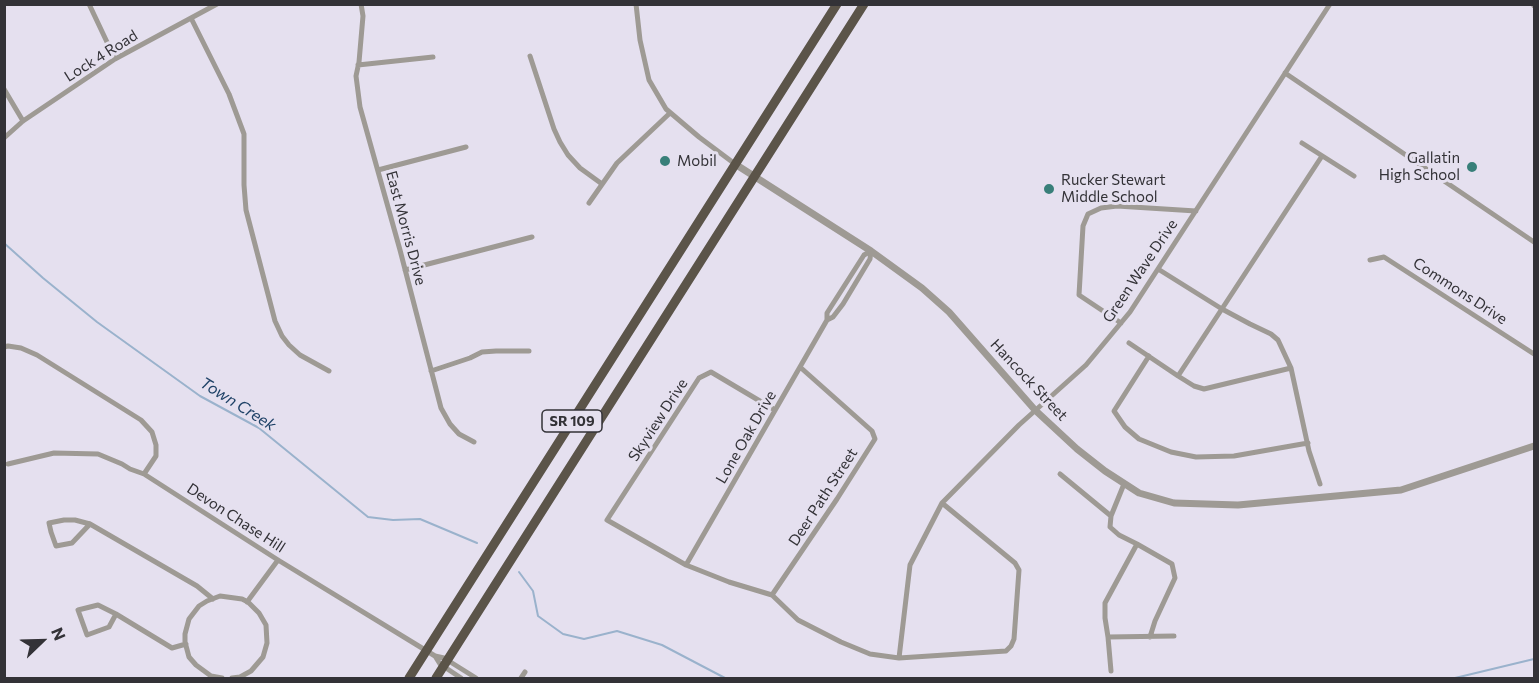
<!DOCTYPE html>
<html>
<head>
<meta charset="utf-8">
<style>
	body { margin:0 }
	#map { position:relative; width:1539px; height:683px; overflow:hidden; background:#e5e0ef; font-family:Commissioner,sans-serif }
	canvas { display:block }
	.frame { position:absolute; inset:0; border:6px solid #333237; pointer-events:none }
	.north { position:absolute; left:12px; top:611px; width:60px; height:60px; -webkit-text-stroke:4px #e5e0ef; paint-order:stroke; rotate:67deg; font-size:16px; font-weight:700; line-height:24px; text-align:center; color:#333237 }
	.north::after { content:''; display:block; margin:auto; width:21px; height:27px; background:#333237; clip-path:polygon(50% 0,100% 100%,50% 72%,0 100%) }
</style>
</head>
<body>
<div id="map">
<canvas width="1539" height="683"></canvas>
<div class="frame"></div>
<div class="north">N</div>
</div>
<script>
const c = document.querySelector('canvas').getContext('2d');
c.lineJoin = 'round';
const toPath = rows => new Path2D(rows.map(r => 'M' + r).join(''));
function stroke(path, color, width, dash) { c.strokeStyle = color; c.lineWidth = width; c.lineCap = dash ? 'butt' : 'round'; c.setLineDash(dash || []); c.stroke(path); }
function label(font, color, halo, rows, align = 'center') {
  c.font = font + ' Commissioner,sans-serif'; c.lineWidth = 6; c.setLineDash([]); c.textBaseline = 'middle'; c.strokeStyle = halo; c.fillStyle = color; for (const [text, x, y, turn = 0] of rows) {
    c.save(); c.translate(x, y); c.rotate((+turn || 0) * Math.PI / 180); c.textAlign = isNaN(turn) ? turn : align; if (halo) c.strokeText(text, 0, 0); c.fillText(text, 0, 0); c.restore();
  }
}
stroke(toPath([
	[4,243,43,278,97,322,200,396,259,428,368,517,393,520,420,519,477,543],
	[519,572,533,591,538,616,563,634,584,639,617,631,662,645,725,678],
	[1455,678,1534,659]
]), '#9ab2cc', 2);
stroke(toPath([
	[89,4,115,59],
	[361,4,363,16,359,62,356,76,360,107,400,250,441,408,450,424,459,434,474,442],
	[636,4,640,40,649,80,666,109,699,137,735,164],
	[1533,4,1534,6],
	[191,18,229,94,244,134,244,185,246,210,275,321,282,336,289,345,300,355,329,371],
	[530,56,554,129,560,142,568,155,580,168,602,184],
	[358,65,433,57],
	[1285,73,1534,242],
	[4,89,23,121],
	[4,138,23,121,115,59,217,4],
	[1302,143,1354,176],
	[378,170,466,147],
	[589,203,617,163,670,113],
	[1370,260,1384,257,1534,354],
	[1158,269,1222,309,1250,324,1271,334,1278,340,1291,368,1309,451,1320,484],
	[405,270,532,237],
	[827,320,833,317,843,304,870,259,871,251],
	[1121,323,1079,295,1083,226,1088,214,1101,208,1117,206,1196,211],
	[1129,343,1178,376,1194,386,1204,389,1291,368],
	[4,347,8,346,21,348,37,355,141,420,152,432,156,445,156,456,144,474],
	[1149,356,1114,411,1125,427,1139,439,1171,452,1196,457,1234,456,1308,443],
	[431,371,470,358,482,352,496,351,529,351],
	[1178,376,1322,156],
	[775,410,711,372,699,378,607,520,686,565,729,582,772,595,798,620,841,642,870,654,899,658,1006,651,1011,646,1014,639,1019,570,1015,563,942,503],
	[8,464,54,453,98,454,122,464,130,469,144,474,278,560,435,656,444,658,476,678],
	[1060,474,1111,516],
	[1124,484,1111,516,1110,527,1119,535,1137,544,1105,603,1105,618,1108,637,1174,636],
	[90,524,72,543,56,546,51,532,49,523,64,520,75,520,90,524,197,586,213,599],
	[1137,544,1172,564,1175,578,1155,621,1150,637],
	[686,565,827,320,827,313,864,255,871,251],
	[772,595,837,499,875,439,872,431,800,367],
	[247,602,278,560],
	[116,614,109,627,87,635,78,610,98,605,116,614,172,648,186,644],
	[1108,637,1111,671],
	[435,656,440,664,461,678],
	[899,658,910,565,942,503,1019,425,1086,365,1130,312,1330,4],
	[222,678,211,676,196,665,189,657,185,642,185,634,189,619,199,606,207,601,220,596,242,599,248,602,259,613,266,625,267,643,263,657,251,671,240,677,232,678],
	[521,678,525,672]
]), '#9e9a94', 5);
stroke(toPath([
	[735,164,871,251,922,288,949,312,1035,410,1077,449,1105,471,1139,493,1174,503,1238,505,1401,490,1534,446]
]), '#9e9a94', 7);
stroke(toPath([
	[409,678,837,4],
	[436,678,864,4]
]), '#5b5449', 9);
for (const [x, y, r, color] of [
	[665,161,6,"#387f79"],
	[1472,167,6,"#387f79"],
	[1049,189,6,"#387f79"]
]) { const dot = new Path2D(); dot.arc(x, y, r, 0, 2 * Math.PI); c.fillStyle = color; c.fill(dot); stroke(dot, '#e5e0ef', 2); }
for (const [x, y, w] of [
	[572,421,60]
]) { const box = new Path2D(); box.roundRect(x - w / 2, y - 11, w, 22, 4.5); c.fillStyle = '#e5e0ef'; c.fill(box); stroke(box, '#333237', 1.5); }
label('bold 14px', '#333237', null, [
	["SR 109",572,421]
]);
label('15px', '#333237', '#e5e0ef', [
	["Lock 4 Road",101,56,-32],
	["East Morris Drive",406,228,75],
	["Green Wave Drive",1140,271,-56],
	["Commons Drive",1460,291,33],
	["Hancock Street",1029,380,47],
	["Skyview Drive",658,420,-57],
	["Lone Oak Drive",746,437,-60],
	["Deer Path Street",823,497,-57],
	["Devon Chase Hill",236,518,33]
]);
label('15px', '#333237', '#e5e0ef', [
	["Gallatin",1460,158,"right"],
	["High School",1460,175,"right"],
	["Mobil",677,161],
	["Rucker Stewart",1061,180],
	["Middle School",1061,197]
], 'left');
label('italic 16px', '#1f4267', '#e5e0ef', [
	["Town Creek",238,404,32]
]);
</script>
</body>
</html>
